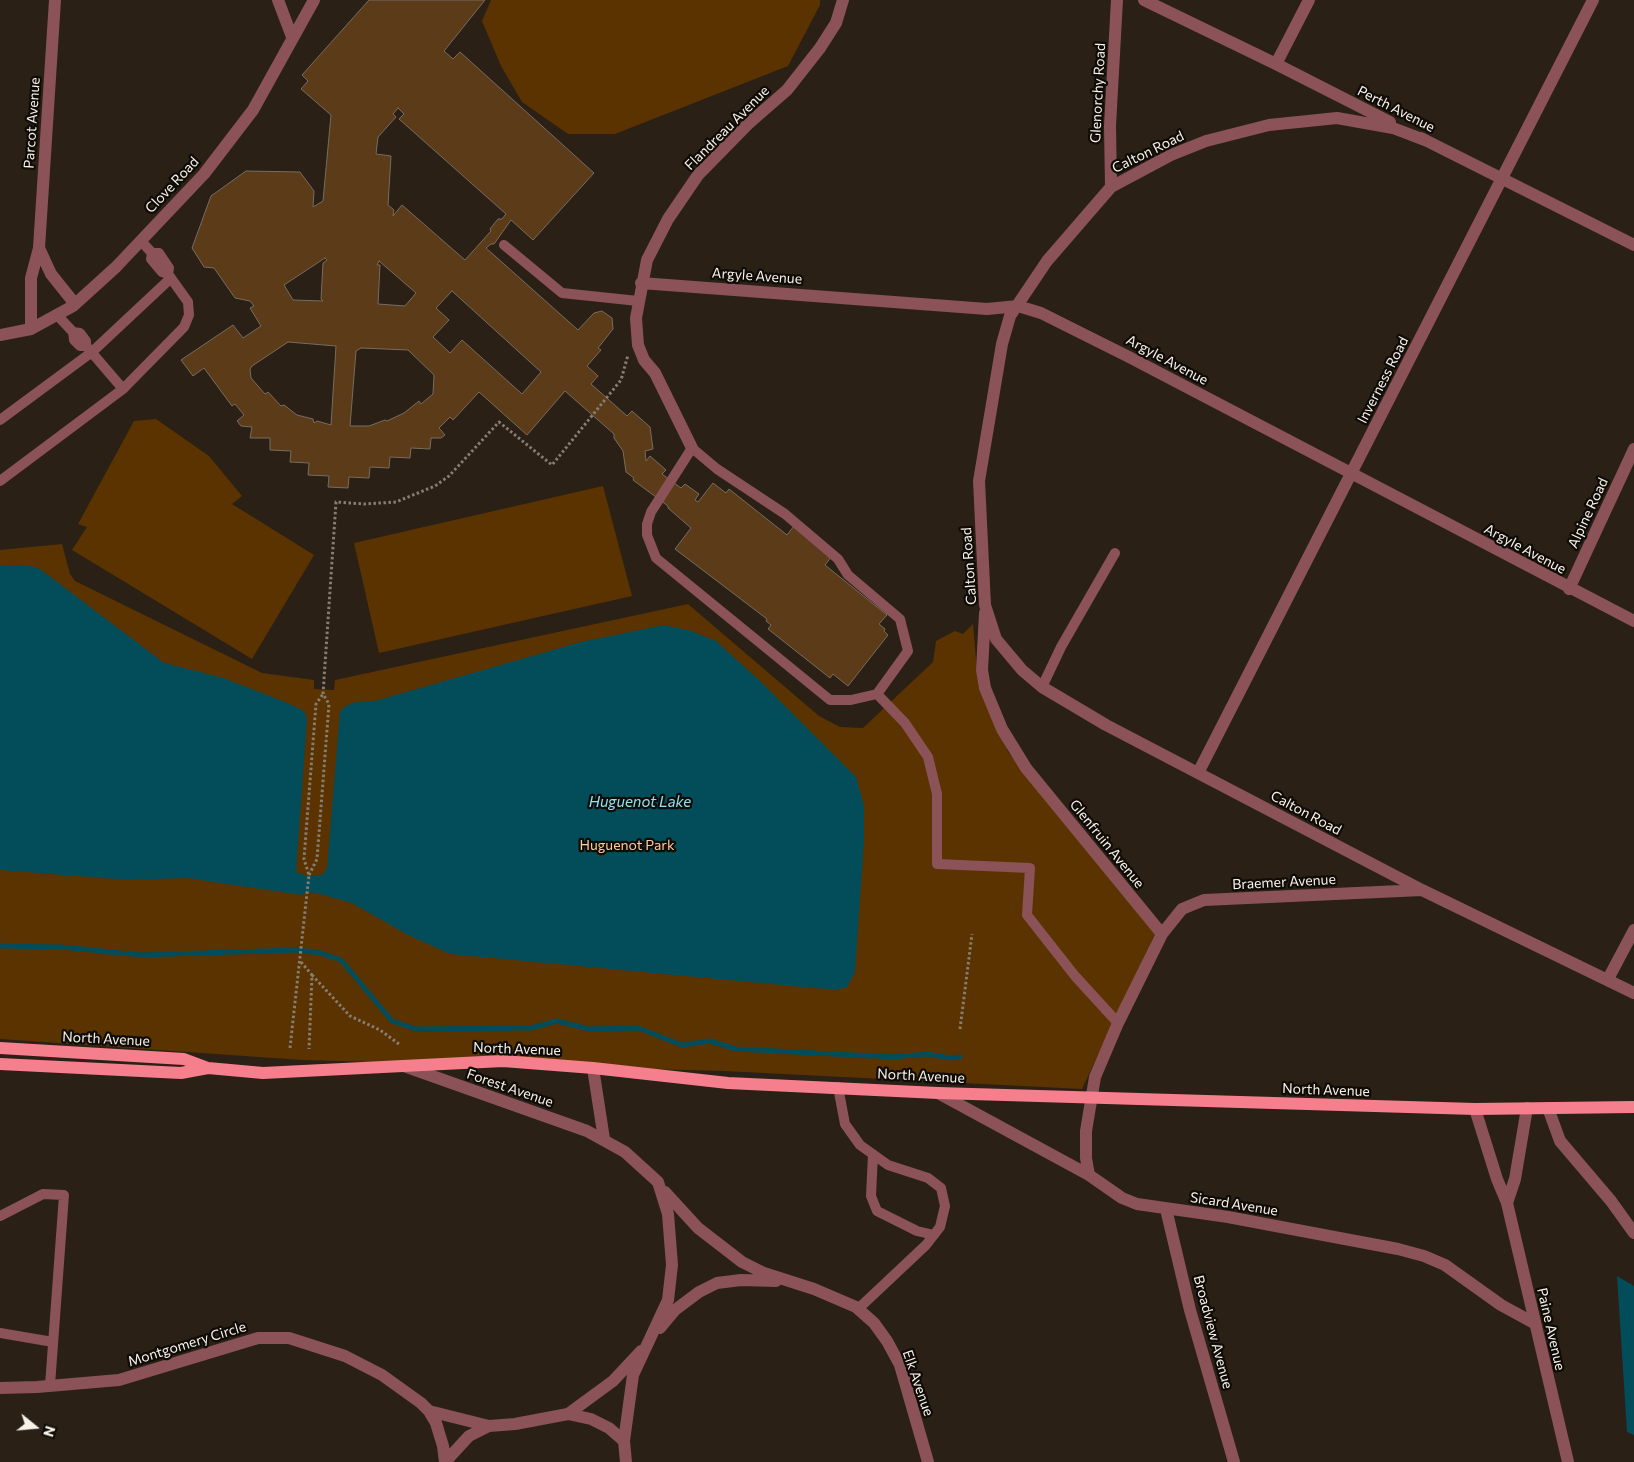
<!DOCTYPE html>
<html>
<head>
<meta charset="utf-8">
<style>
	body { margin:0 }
	#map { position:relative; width:1634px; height:1462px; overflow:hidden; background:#2a2016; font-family:Commissioner,sans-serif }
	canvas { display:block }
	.north { position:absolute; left:10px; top:1402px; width:50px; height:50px; -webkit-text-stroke:4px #0f0b07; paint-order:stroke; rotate:107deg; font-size:14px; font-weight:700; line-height:20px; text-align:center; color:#f9f2eb }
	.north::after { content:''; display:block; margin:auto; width:18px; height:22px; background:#f9f2eb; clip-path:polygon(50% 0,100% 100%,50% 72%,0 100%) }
</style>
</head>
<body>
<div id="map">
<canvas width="1634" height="1462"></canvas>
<div class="north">N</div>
</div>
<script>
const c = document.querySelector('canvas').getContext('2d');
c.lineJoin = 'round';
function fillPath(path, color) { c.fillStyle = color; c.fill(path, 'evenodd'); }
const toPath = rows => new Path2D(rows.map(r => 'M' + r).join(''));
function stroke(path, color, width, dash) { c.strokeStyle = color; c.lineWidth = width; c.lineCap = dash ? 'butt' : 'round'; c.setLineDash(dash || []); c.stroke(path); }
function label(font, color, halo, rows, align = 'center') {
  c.font = font + ' Commissioner,sans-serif'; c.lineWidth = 4.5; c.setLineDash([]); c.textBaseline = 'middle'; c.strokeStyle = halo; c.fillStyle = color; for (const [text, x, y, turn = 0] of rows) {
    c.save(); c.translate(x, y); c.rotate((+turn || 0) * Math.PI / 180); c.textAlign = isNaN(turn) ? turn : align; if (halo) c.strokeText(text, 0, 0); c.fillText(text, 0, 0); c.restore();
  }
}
fillPath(toPath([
	[491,0,820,0,820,5,788,66,615,134,568,134,522,102,501,66,482,21],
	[156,419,209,456,242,496,232,504,314,555,252,659,72,550,87,527,78,524,134,421],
	[603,486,632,596,379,653,354,543],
	[62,544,70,574,75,581,262,673,314,680,314,689,334,690,335,680,688,604,819,716,840,727,863,728,933,662,936,641,955,631,963,634,973,624,977,671,1008,752,1155,934,1082,1089,724,1071,302,1060,0,1039,0,550]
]), '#5b3300');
fillPath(toPath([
	[0,565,29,566,40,569,164,663,223,678,285,702,304,711,307,719,296,872,307,876,322,875,327,869,340,711,346,706,355,702,375,701,581,642,664,625,691,631,716,641,761,682,856,777,864,806,864,841,855,972,847,987,836,990,450,954,406,934,352,903,316,893,305,892,302,895,186,878,128,880,0,870],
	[1617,1276,1634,1286,1634,1435,1627,1432]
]), '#024d59');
stroke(toPath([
	[0,946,61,947,141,955,298,950,320,953,341,960,392,1021,416,1029,531,1028,557,1021,589,1029,638,1028,682,1045,710,1041,736,1049,894,1057,927,1054,951,1058,960,1057]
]), '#024d59', 5);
const building = toPath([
	[369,0,485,0,444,51,453,59,460,52,594,173,533,240,511,220,494,244,491,244,486,248,578,330,594,313,602,311,612,318,613,329,598,348,601,350,587,366,598,376,591,384,627,416,632,411,650,427,653,449,645,451,646,461,650,456,666,470,662,474,681,488,685,484,699,494,695,500,698,502,713,483,726,493,729,489,787,535,794,526,832,556,825,565,887,615,879,624,885,629,884,631,888,635,848,686,833,674,830,678,768,629,771,625,766,621,767,619,675,549,691,528,668,508,668,506,633,480,634,478,626,472,623,451,614,438,614,434,565,391,527,435,479,392,453,420,450,417,439,428,445,435,441,438,431,438,430,449,411,448,410,458,390,457,389,468,370,467,369,478,349,477,348,488,328,487,329,476,308,475,309,463,290,462,291,451,270,450,270,438,250,438,252,427,241,426,237,421,244,415,235,404,232,406,204,368,193,376,181,360,233,325,243,338,261,326,250,308,254,306,250,301,235,298,214,268,204,267,192,248,211,196,246,171,300,172,314,191,313,207,323,201,331,115,301,89,308,81,302,75,369,0],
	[398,108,404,114,399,119,506,214,502,219,498,219,490,229,491,231,465,260,402,205,393,216,394,210,388,205,391,156,376,154,378,137,396,117,393,114,398,108],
	[325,258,327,260,323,263,321,299,323,301,293,300,284,285,325,258],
	[379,261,416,293,405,306,378,304,380,265,377,265,379,261],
	[452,291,541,372,522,394,462,340,450,353,433,337,449,320,436,308,452,291],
	[288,342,336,346,331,425,317,421,314,423,313,419,297,415,284,405,281,406,268,392,265,394,251,378,250,369,252,366,288,342],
	[361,348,408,350,434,375,433,394,421,404,419,401,404,413,387,421,385,420,369,426,350,426,356,351,361,348]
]);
fillPath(building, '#5b3b18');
stroke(building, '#786c61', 1);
stroke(toPath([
	[309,875,317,859,329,704,323,694,336,502,364,504,396,502,435,486,449,476,499,422,552,465,621,380,628,355],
	[301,962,312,975,309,1049],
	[312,975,350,1016,380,1030,399,1044],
	[960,1029,972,934],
	[290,1048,309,875,304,859,316,704,323,694]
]), '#867d74', 3, [2.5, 2.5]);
stroke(toPath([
	[141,241,152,253,159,253,169,268,168,274,162,272,151,259,152,253],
	[504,245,562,293,638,301],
	[58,316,73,332,74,340,80,346,86,346,86,341,80,333,73,332],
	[87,347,123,389],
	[0,420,92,352,171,278],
	[692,448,717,469,785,514,838,559,848,575,900,619,908,651,877,694,851,700,830,700,656,558,647,535,647,524,651,512,692,448],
	[0,481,123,389,184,327,189,315,188,302,168,274],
	[1042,687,1061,647,1115,553],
	[877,694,905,723,928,757,937,794,937,864,1030,868,1027,915,1075,976,1118,1023],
	[838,1087,845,1124,860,1145,888,1165,928,1178,941,1188,945,1206,940,1227,926,1245,858,1309],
	[873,1154,871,1196,877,1211,917,1231,934,1235],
	[0,1216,43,1194,64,1195,50,1385],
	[0,1333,53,1342]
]), '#8b5258', 10);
stroke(toPath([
	[278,0,292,37],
	[1144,0,1276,64,1390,122],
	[1276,64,1309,0],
	[1421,138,1634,245],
	[1427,141,1393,128,1337,118,1269,125,1206,141,1171,155,1111,187,1047,261,1010,316,1002,344,979,481,985,605,996,639,1022,670,1042,687,1106,725,1422,890,1634,993],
	[1111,187,1110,126,1117,0],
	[39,248,51,274,75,304],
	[641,283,987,309,1018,306,1041,313,1129,357,1634,621],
	[31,329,31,278,39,248,55,0],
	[0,335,31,329,73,306,116,267,204,174,253,110,314,0],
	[692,448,655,373,644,360,638,345,636,318,647,260,668,219,698,175,748,124,787,90,820,48,836,23,843,0],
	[1569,589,1634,449],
	[985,613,982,670,985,688,1002,729,1026,768,1162,934],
	[1198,773,1593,0],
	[1608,979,1634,930],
	[404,1066,587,1131,625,1152,658,1182,668,1214,672,1265,668,1300,633,1375,624,1441,626,1462],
	[593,1068,604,1139],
	[938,1093,1089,1175,1122,1198,1137,1204,1228,1217,1398,1249,1424,1256,1445,1265,1501,1305,1534,1323],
	[1548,1108,1560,1141,1611,1201,1634,1233],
	[1475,1109,1497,1179,1507,1203,1568,1462],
	[1089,1175,1086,1158,1086,1131,1095,1077,1118,1023,1162,934,1182,909,1204,900,1422,890],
	[665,1192,698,1228,742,1262,764,1273,814,1289,856,1307,874,1323,887,1341,900,1365,928,1462],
	[1507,1203,1515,1179,1527,1108],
	[1166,1209,1190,1310,1234,1462],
	[660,1328,675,1310,699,1292,717,1283,741,1280,776,1281],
	[0,1388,37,1387,119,1380,258,1338,289,1338,345,1356,382,1375,421,1403,429,1411,436,1423,443,1446,445,1462],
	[429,1411,489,1426,515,1424,568,1414,613,1381,641,1351],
	[568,1414,591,1419,609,1428,624,1441],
	[445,1462,469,1436,489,1426]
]), '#8b5258', 12);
stroke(toPath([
	[0,1048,184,1059,208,1068,263,1073,503,1061,593,1068,728,1083,938,1093,1475,1109,1634,1107],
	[0,1064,181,1073,208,1068]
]), '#f67f8d', 12);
label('14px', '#f9f2eb', '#0f0b07', [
	["Glenorchy Road",1098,93,-87],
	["Perth Avenue",1396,109,27],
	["Parcot Avenue",32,123,-86],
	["Flandreau Avenue",727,128,-45],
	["Calton Road",1148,152,-26],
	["Clove Road",172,185,-47],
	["Argyle Avenue",757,276,4],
	["Argyle Avenue",1167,360,28],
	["Inverness Road",1383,380,-63],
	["Alpine Road",1588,513,-65],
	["Argyle Avenue",1525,549,28],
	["Calton Road",969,566,-94],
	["Calton Road",1306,813,28],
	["Glenfruin Avenue",1107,844,51],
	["Braemer Avenue",1284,882,-3],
	["North Avenue",106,1039,3],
	["North Avenue",517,1049,2],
	["North Avenue",921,1076,3],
	["Forest Avenue",510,1088,19],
	["North Avenue",1326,1090,2],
	["Sicard Avenue",1234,1204,9],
	["Paine Avenue",1551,1329,77],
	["Broadview Avenue",1213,1332,75],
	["Montgomery Circle",187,1344,-17],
	["Elk Avenue",918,1383,71]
]);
label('14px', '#fecc9b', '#0f0b07', [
	["Huguenot Park",627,845]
]);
label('italic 15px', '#90e3f5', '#0f0b07', [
	["Huguenot Lake",640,802]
]);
</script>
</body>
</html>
